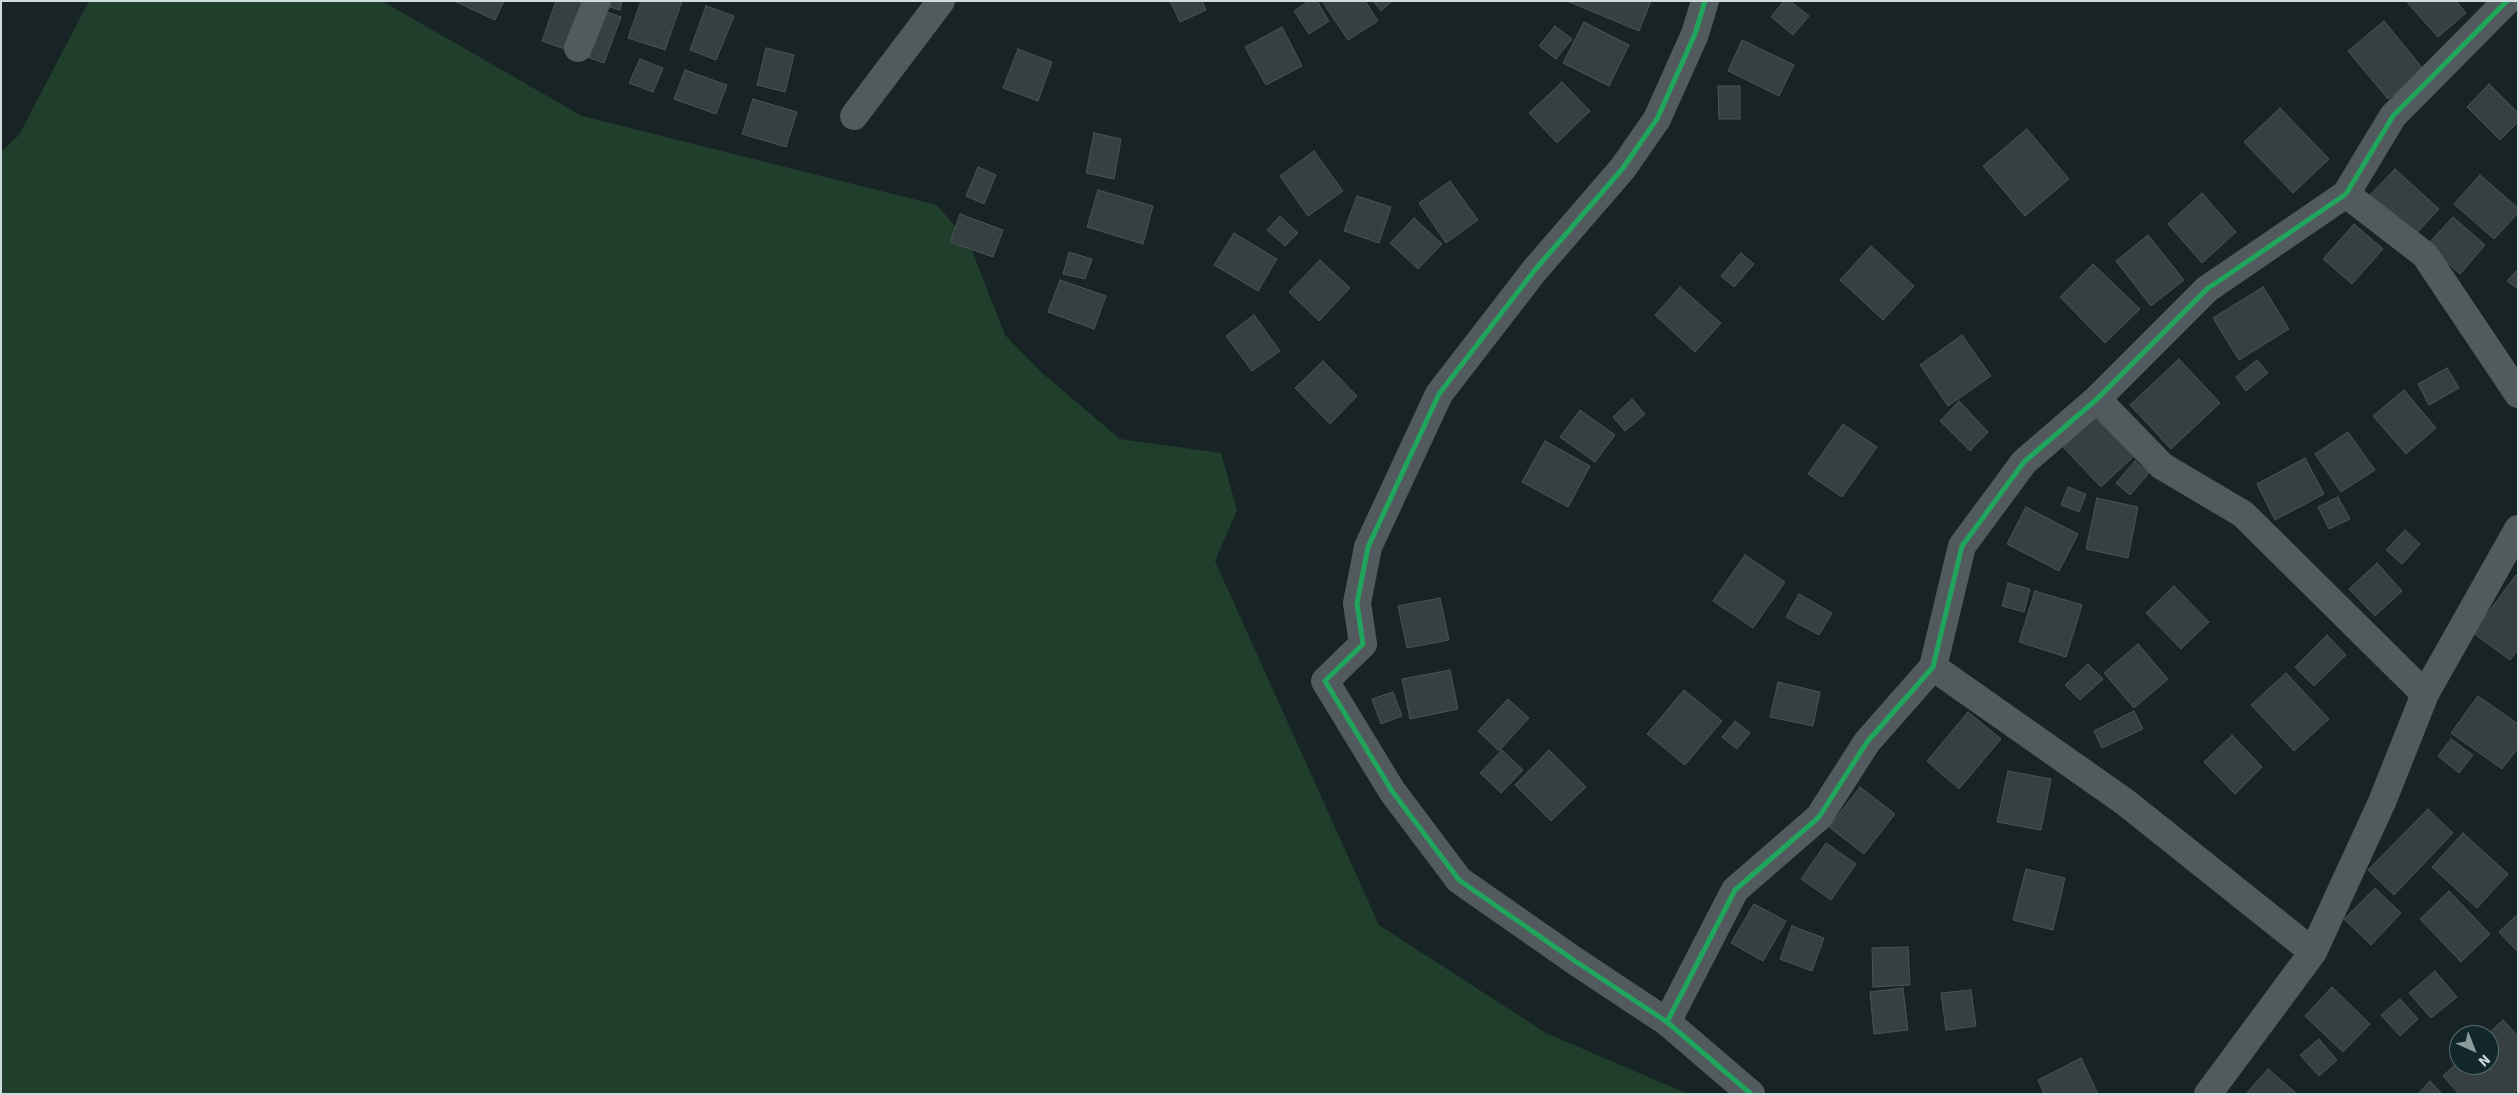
<!DOCTYPE html>
<html>
<head>
<meta charset="utf-8">
<style>
	body { margin:0 }
	#map { position:relative; width:2519px; height:1095px; overflow:hidden; background:#182325; font-family:Signika,sans-serif }
	canvas { display:block }
	.frame { position:absolute; inset:0; border:2px solid #cedbdd; pointer-events:none }
	.north { position:absolute; left:2449px; top:1025px; width:50px; height:50px; box-sizing:border-box; background:#12272b; border:1px solid #5d6f72; border-radius:50%; rotate:136deg; font-size:14px; font-weight:700; line-height:20px; text-align:center; color:#cedbdd }
	.north::after { content:''; display:block; margin:auto; width:18px; height:22px; background:#8e9b9d; clip-path:polygon(50% 0,100% 100%,50% 72%,0 100%) }
</style>
</head>
<body>
<div id="map">
<canvas width="2519" height="1095"></canvas>
<div class="frame"></div>
<div class="north">N</div>
</div>
<script>
const c = document.querySelector('canvas').getContext('2d');
c.lineJoin = 'round';
function fillPath(path, color) { c.fillStyle = color; c.fill(path, 'evenodd'); }
const toPath = rows => new Path2D(rows.map(r => 'M' + r).join(''));
function stroke(path, color, width, dash) { c.strokeStyle = color; c.lineWidth = width; c.lineCap = dash ? 'butt' : 'round'; c.setLineDash(dash || []); c.stroke(path); }
fillPath(toPath([
	[89,1,382,1,582,116,937,205,969,243,1005,335,1041,372,1120,439,1221,453,1237,510,1215,561,1379,925,1546,1033,1688,1094,1,1094,1,152,19,135]
]), '#1f3e2b');
const building = toPath([
	[454,1,504,1,495,20,454,1],
	[556,1,577,1,621,17,604,63,542,41,556,1],
	[596,1,622,1,620,10,595,3,596,1],
	[641,1,682,1,665,50,628,38,641,1],
	[1170,1,1202,1,1206,10,1180,22,1170,1],
	[1309,1,1317,1,1329,21,1309,34,1294,11,1309,1],
	[1322,1,1365,1,1378,21,1348,40,1322,1],
	[1373,1,1392,1,1381,11,1373,1],
	[1567,1,1651,1,1639,31,1567,1],
	[1784,1,1790,1,1809,16,1793,35,1771,17,1784,1],
	[2406,1,2456,1,2466,13,2438,37,2406,1],
	[706,6,734,16,716,60,690,50,706,6],
	[2384,21,2424,70,2388,99,2348,51,2384,21],
	[1584,22,1629,45,1609,86,1563,63,1584,22],
	[1555,26,1572,39,1556,59,1539,46,1555,26],
	[1282,27,1302,66,1266,85,1245,47,1282,27],
	[1742,40,1794,65,1779,96,1728,71,1742,40],
	[766,48,794,55,785,92,757,85,766,48],
	[1018,49,1052,62,1038,101,1003,88,1018,49],
	[640,59,663,68,653,92,629,83,640,59],
	[685,70,727,85,716,114,674,99,685,70],
	[1562,82,1590,111,1557,143,1529,113,1562,82],
	[2489,84,2518,113,2518,122,2500,140,2467,107,2489,84],
	[1718,86,1740,86,1740,119,1719,119,1718,86],
	[753,99,797,112,786,147,742,134,753,99],
	[2280,108,2329,159,2293,193,2244,142,2280,108],
	[2027,129,2069,179,2025,216,1983,166,2027,129],
	[1094,133,1121,139,1114,179,1086,173,1094,133],
	[1314,151,1343,191,1308,216,1280,176,1314,151],
	[978,167,996,175,984,204,966,196,978,167],
	[2395,169,2439,209,2411,239,2367,198,2395,169],
	[2480,175,2518,208,2518,213,2494,239,2454,204,2480,175],
	[1450,181,1478,220,1446,243,1419,203,1450,181],
	[1098,190,1153,206,1143,244,1087,227,1098,190],
	[2202,193,2236,232,2202,263,2168,224,2202,193],
	[1357,196,1391,207,1379,243,1344,231,1357,196],
	[960,214,1003,230,993,257,950,242,960,214],
	[1280,216,1298,233,1285,246,1267,230,1280,216],
	[2453,217,2485,245,2460,274,2427,245,2453,217],
	[1414,218,1442,244,1418,269,1390,243,1414,218],
	[2354,224,2383,249,2352,284,2323,259,2354,224],
	[1234,233,1277,259,1258,291,1214,265,1234,233],
	[2148,235,2184,280,2151,306,2116,261,2148,235],
	[1871,246,1914,286,1883,320,1840,280,1871,246],
	[1069,252,1092,259,1085,279,1063,274,1069,252],
	[1741,253,1754,264,1734,287,1721,276,1741,253],
	[1320,260,1350,288,1319,321,1289,292,1320,260],
	[2093,264,2140,309,2105,343,2060,297,2093,264],
	[2518,269,2518,289,2507,281,2518,269],
	[1060,280,1106,296,1094,329,1048,312,1060,280],
	[1680,287,1721,323,1695,352,1655,315,1680,287],
	[2263,287,2289,329,2239,360,2213,318,2263,287],
	[1254,315,1280,351,1252,371,1226,336,1254,315],
	[1962,335,1991,376,1948,406,1920,365,1962,335],
	[2179,359,2220,403,2171,449,2130,405,2179,359],
	[2257,360,2268,373,2246,391,2236,377,2257,360],
	[1323,361,1357,396,1330,424,1295,388,1323,361],
	[2447,368,2459,388,2429,405,2418,384,2447,368],
	[2404,390,2436,428,2406,454,2373,416,2404,390],
	[1632,399,1645,414,1625,431,1613,417,1632,399],
	[1959,401,1988,432,1970,451,1940,421,1959,401],
	[1580,410,1615,435,1595,462,1560,437,1580,410],
	[2094,414,2134,456,2101,487,2062,446,2094,414],
	[1843,424,1877,447,1842,497,1808,474,1843,424],
	[2348,432,2375,470,2341,492,2315,454,2348,432],
	[1545,441,1590,466,1568,507,1522,482,1545,441],
	[2305,458,2324,494,2275,520,2257,484,2305,458],
	[2135,461,2149,473,2130,495,2116,483,2135,461],
	[2068,487,2086,494,2079,512,2061,505,2068,487],
	[2338,497,2350,519,2329,529,2318,507,2338,497],
	[2097,498,2138,507,2128,558,2086,549,2097,498],
	[2026,507,2078,534,2059,571,2007,544,2026,507],
	[2405,530,2420,544,2402,564,2386,550,2405,530],
	[1745,555,1785,582,1753,628,1713,601,1745,555],
	[2377,563,2402,591,2375,616,2349,589,2377,563],
	[2516,575,2518,577,2518,650,2510,660,2473,633,2516,575],
	[2008,583,2030,589,2024,612,2002,606,2008,583],
	[2174,586,2209,622,2181,649,2146,613,2174,586],
	[2035,591,2082,605,2066,657,2019,642,2035,591],
	[1799,594,1832,613,1819,635,1786,617,1799,594],
	[1440,598,1449,640,1407,648,1398,606,1440,598],
	[2327,635,2346,655,2314,686,2295,667,2327,635],
	[2138,644,2168,679,2134,708,2104,673,2138,644],
	[2088,664,2103,679,2080,700,2065,685,2088,664],
	[1450,670,1458,709,1410,719,1402,679,1450,670],
	[2286,673,2329,719,2294,751,2251,705,2286,673],
	[1778,682,1820,692,1813,726,1770,717,1778,682],
	[1684,690,1722,721,1685,765,1647,734,1684,690],
	[1393,692,1402,716,1381,724,1372,699,1393,692],
	[2478,696,2518,724,2518,748,2502,769,2451,733,2478,696],
	[1508,699,1529,718,1499,751,1478,731,1508,699],
	[2134,711,2143,729,2102,748,2094,731,2134,711],
	[1968,712,2001,739,1959,789,1927,761,1968,712],
	[1735,721,1750,733,1737,749,1722,737,1735,721],
	[2232,735,2262,767,2235,794,2204,762,2232,735],
	[2451,739,2473,755,2459,773,2438,756,2451,739],
	[1502,750,1523,770,1501,793,1480,773,1502,750],
	[1549,750,1586,787,1551,821,1515,785,1549,750],
	[2008,771,2051,779,2041,830,1997,822,2008,771],
	[1860,787,1895,814,1864,854,1829,827,1860,787],
	[2428,809,2453,833,2394,895,2368,870,2428,809],
	[2463,833,2508,874,2477,908,2432,867,2463,833],
	[1826,843,1856,864,1831,900,1801,879,1826,843],
	[2026,869,2065,878,2053,930,2013,920,2026,869],
	[2375,888,2401,913,2371,945,2344,919,2375,888],
	[2449,891,2490,934,2461,962,2420,919,2449,891],
	[1754,904,1786,921,1763,961,1731,943,1754,904],
	[2518,914,2518,952,2499,932,2518,914],
	[1792,926,1824,938,1812,971,1780,959,1792,926],
	[1908,947,1910,985,1873,987,1872,948,1908,947],
	[2435,971,2457,997,2431,1018,2409,993,2435,971],
	[2332,987,2370,1024,2343,1052,2305,1016,2332,987],
	[1903,988,1908,1030,1874,1034,1870,992,1903,988],
	[1971,990,1976,1026,1946,1030,1941,993,1971,990],
	[2400,999,2418,1019,2400,1036,2381,1015,2400,999],
	[2503,1020,2518,1036,2518,1089,2513,1094,2459,1094,2443,1076,2459,1061,2459,1065,2489,1065,2489,1035,2487,1035,2503,1020],
	[2319,1039,2337,1060,2319,1076,2300,1055,2319,1039],
	[2081,1058,2098,1094,2044,1094,2038,1080,2081,1058],
	[2268,1069,2297,1094,2246,1094,2268,1069],
	[2430,1081,2442,1094,2418,1094,2430,1081]
]);
fillPath(building, '#374040');
stroke(building, '#4b5454', 1);
stroke(toPath([
	[1705,1,1695,34,1657,119,1623,168,1534,271,1439,394,1368,547,1357,603,1363,644,1325,681,1392,791,1459,880,1575,961,1667,1022,1751,1094],
	[578,48,597,1],
	[854,116,941,1],
	[2346,194,2425,255,2518,394],
	[2097,399,2162,466,2243,514,2425,694],
	[1933,667,2125,802,2313,952],
	[1667,1022,1735,890,1819,817,1867,742,1933,667,1962,546,2024,462,2097,399,2207,289,2346,194,2393,116,2507,1],
	[2208,1094,2313,952,2382,802,2425,694,2518,529]
]), '#525a5e', 28);
stroke(toPath([
	[1705,1,1695,34,1657,119,1623,168,1534,271,1439,394,1368,547,1357,603,1363,644,1325,681,1392,791,1459,880,1575,961,1667,1022,1751,1094],
	[1667,1022,1735,890,1819,817,1867,742,1933,667,1962,546,2024,462,2097,399,2207,289,2346,194,2393,116,2507,1]
]), '#20a55d', 5);
</script>
</body>
</html>
